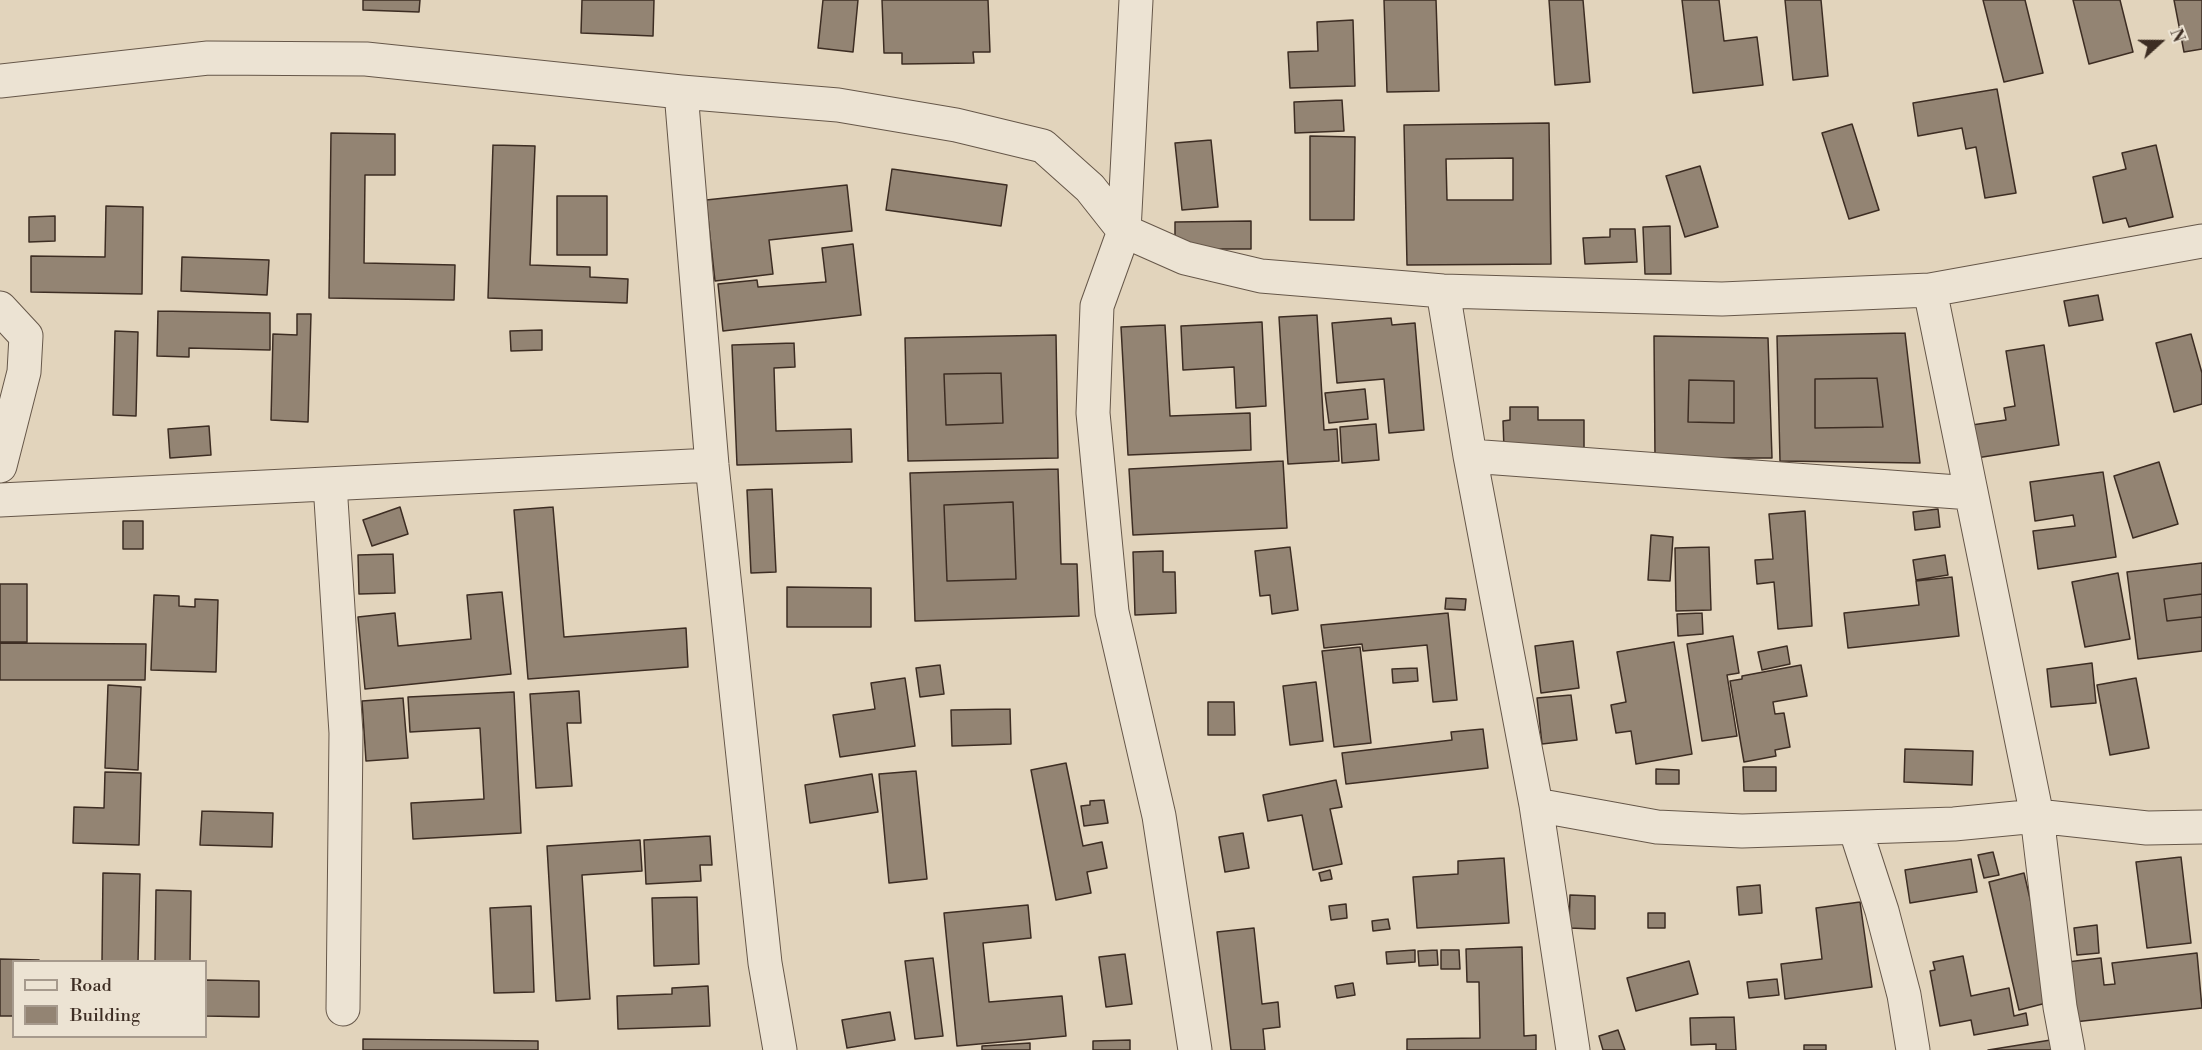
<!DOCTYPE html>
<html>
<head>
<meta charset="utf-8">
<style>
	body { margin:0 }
	#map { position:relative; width:2202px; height:1050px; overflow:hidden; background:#e2d4bc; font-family:"Libre Bodoni",serif }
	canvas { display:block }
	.legend { position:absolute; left:12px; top:960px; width:195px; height:78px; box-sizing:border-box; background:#ece3d3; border:2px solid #a69a8d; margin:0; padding:8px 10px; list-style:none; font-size:18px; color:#3d2d23 }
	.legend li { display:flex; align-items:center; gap:12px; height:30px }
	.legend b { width:30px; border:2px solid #a69a8d }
	.north { position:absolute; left:2130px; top:12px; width:60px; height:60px; -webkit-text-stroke:4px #ece3d3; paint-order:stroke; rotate:69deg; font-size:16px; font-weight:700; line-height:24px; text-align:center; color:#3d2d23 }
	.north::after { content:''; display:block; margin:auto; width:21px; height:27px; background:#3d2d23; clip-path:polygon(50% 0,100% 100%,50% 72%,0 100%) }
</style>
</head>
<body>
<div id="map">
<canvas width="2202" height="1050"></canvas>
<ul class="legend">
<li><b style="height:8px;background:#ece3d3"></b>Road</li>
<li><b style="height:16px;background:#938473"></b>Building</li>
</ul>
<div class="north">N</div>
</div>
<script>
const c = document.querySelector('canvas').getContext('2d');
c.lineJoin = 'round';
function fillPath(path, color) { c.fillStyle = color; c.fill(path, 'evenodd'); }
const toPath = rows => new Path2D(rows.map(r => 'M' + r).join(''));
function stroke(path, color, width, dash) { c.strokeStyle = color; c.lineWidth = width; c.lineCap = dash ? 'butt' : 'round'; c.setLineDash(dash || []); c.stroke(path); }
const building = toPath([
	[363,0,420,0,419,12,363,10,363,0],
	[582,0,654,0,653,36,581,33,582,0],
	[823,0,858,0,853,52,818,48,823,0],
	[882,0,988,0,990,52,973,52,974,63,902,64,902,53,884,53,882,0],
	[1384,0,1436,0,1439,91,1387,92,1384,0],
	[1549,0,1583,0,1590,82,1555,85,1549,0],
	[1682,0,1719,0,1724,41,1757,37,1763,85,1693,93,1682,0],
	[1785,0,1821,0,1828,76,1793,80,1785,0],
	[1983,0,2025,0,2043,73,2004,82,1983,0],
	[2073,0,2120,0,2133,52,2089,64,2073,0],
	[2174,0,2202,0,2202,49,2184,52,2174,0],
	[1353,20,1355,86,1290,88,1288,52,1318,51,1317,22,1353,20],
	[1997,89,2016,193,1985,198,1976,147,1966,149,1962,128,1918,136,1913,103,1997,89],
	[1342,100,1344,131,1295,133,1294,102,1342,100],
	[1549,123,1551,264,1407,265,1404,125,1549,123],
	[1513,158,1513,200,1447,200,1446,159,1513,158],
	[1852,124,1879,210,1849,219,1822,133,1852,124],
	[331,133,395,134,395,175,365,175,364,263,455,265,454,300,329,298,331,133],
	[1310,136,1355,137,1354,220,1310,220,1310,136],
	[1211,140,1218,207,1182,210,1175,143,1211,140],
	[493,145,535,146,530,265,590,267,590,277,628,279,627,303,488,298,493,145],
	[2156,145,2173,217,2129,227,2126,218,2103,223,2093,177,2126,169,2122,153,2156,145],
	[1700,166,1718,227,1685,237,1666,176,1700,166],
	[892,169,1007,185,1001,226,886,210,892,169],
	[847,185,852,231,769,240,773,274,715,281,706,200,847,185],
	[557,196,607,196,607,255,557,255,557,196],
	[106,206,143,207,142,294,31,292,31,256,105,257,106,206],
	[55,216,55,241,29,242,29,217,55,216],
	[1251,221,1251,249,1175,249,1175,222,1251,221],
	[1670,226,1671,274,1645,274,1643,227,1670,226],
	[1610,229,1635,229,1637,262,1585,264,1583,238,1610,237,1610,229],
	[853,244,861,315,723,331,718,284,757,280,758,287,826,282,822,248,853,244],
	[182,257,269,260,267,295,181,291,182,257],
	[2098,295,2103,320,2069,326,2064,301,2098,295],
	[158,311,270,313,270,350,189,348,189,357,157,356,158,311],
	[297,314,311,314,308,422,271,420,273,334,297,335,297,314],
	[1317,315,1324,430,1337,429,1339,461,1288,464,1279,317,1317,315],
	[1391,318,1392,325,1415,323,1424,430,1389,433,1384,379,1337,383,1332,323,1391,318],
	[1262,322,1266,406,1236,408,1234,367,1183,370,1181,326,1262,322],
	[1165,325,1170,416,1250,413,1251,450,1128,455,1121,327,1165,325],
	[542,330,542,350,511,351,510,331,542,330],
	[115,331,138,332,136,416,113,415,115,331],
	[1905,333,1920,463,1780,461,1777,336,1905,333],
	[1877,378,1883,427,1815,428,1815,379,1877,378],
	[2191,334,2202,373,2202,404,2174,412,2156,343,2191,334],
	[1056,335,1058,458,908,461,905,338,1056,335],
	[1001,373,1003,423,946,425,944,374,1001,373],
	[1654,336,1768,338,1772,458,1655,458,1654,336],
	[1689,380,1734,381,1734,423,1688,422,1689,380],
	[794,343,795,367,774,368,776,431,851,429,852,462,737,465,732,345,794,343],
	[2044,345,2059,445,1970,459,1965,426,2006,420,2004,408,2015,406,2006,351,2044,345],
	[1001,373,1003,423,946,425,944,374,1001,373],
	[1877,378,1883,427,1815,428,1815,379,1877,378],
	[1689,380,1734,381,1734,423,1688,422,1689,380],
	[1365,389,1368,419,1329,423,1325,393,1365,389],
	[1510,407,1538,407,1538,420,1584,420,1584,449,1504,449,1503,421,1510,420,1510,407],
	[1376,424,1379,460,1342,463,1340,427,1376,424],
	[209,426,211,455,170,458,168,429,209,426],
	[1283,461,1287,528,1133,535,1129,469,1283,461],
	[2159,462,2178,524,2133,538,2114,476,2159,462],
	[1058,469,1061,564,1077,564,1079,616,915,621,910,473,1058,469],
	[1013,502,1016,579,947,581,944,505,1013,502],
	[2103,472,2116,557,2038,569,2033,531,2075,526,2073,515,2035,521,2030,482,2103,472],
	[772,489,776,572,751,573,747,490,772,489],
	[1013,502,1016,579,947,581,944,505,1013,502],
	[400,507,408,534,372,546,363,520,400,507],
	[553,507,564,637,686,628,688,667,528,679,514,510,553,507],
	[1938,509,1940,527,1915,530,1913,512,1938,509],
	[1805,511,1812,626,1778,629,1774,582,1757,584,1755,560,1773,559,1769,514,1805,511],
	[123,521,143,521,143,549,123,549,123,521],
	[1651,535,1673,537,1670,581,1648,580,1651,535],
	[1290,547,1298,610,1272,614,1270,595,1260,596,1255,551,1290,547],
	[1709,547,1711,610,1676,611,1675,548,1709,547],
	[1163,551,1163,572,1175,572,1176,613,1135,615,1133,552,1163,551],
	[393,554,395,593,359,594,358,555,393,554],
	[1945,555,1948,575,1916,580,1913,560,1945,555],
	[2202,563,2202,594,2164,599,2167,621,2202,617,2202,651,2138,659,2127,572,2202,563],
	[2118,573,2130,639,2085,647,2072,582,2118,573],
	[1952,577,1959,636,1848,648,1844,613,1919,605,1916,581,1952,577],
	[0,584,27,584,27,642,0,642,0,584],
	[787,587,871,588,871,627,787,627,787,587],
	[502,592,511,674,365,689,358,617,395,613,398,646,471,639,467,595,502,592],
	[2202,594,2202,617,2167,621,2164,599,2202,594],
	[154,595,179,596,179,606,195,607,195,599,218,600,216,672,151,670,154,595],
	[1446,598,1466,599,1465,610,1445,609,1446,598],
	[1448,613,1457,700,1433,702,1427,645,1363,651,1362,644,1324,648,1321,625,1448,613],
	[1702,613,1703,634,1678,636,1677,614,1702,613],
	[1733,636,1739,673,1727,675,1737,736,1702,741,1687,644,1733,636],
	[1573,641,1579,688,1541,693,1535,646,1573,641],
	[1674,642,1692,754,1636,764,1631,731,1616,733,1611,705,1626,702,1617,652,1674,642],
	[0,643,146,644,145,680,0,680,0,643],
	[1787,646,1790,664,1762,670,1758,652,1787,646],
	[1360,647,1371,743,1334,747,1322,651,1360,647],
	[2092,663,2096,703,2051,707,2047,669,2092,663],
	[940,665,944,694,920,697,916,668,940,665],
	[1801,665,1807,696,1773,702,1775,714,1784,713,1790,747,1775,750,1776,756,1744,762,1730,681,1742,679,1742,676,1801,665],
	[1417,668,1418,681,1393,683,1392,669,1417,668],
	[905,678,915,746,840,757,833,715,875,709,871,683,905,678],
	[2136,678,2149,748,2110,755,2097,685,2136,678],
	[1316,682,1323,741,1290,745,1283,686,1316,682],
	[108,685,141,687,138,770,105,768,108,685],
	[579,691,581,723,567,723,572,786,536,788,530,694,579,691],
	[514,692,521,833,413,839,411,803,484,799,480,728,410,732,408,697,514,692],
	[1571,695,1577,740,1542,744,1537,698,1571,695],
	[403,698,408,758,366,761,362,701,403,698],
	[1208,702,1234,702,1235,735,1208,735,1208,702],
	[1010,709,1011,744,952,746,951,710,1010,709],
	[1483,729,1488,768,1346,784,1342,753,1452,740,1451,732,1483,729],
	[1905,749,1973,751,1972,785,1904,782,1905,749],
	[1066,763,1083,846,1102,842,1107,868,1087,872,1091,893,1056,900,1031,770,1066,763],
	[1743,767,1776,767,1776,791,1744,791,1743,767],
	[1656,769,1679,770,1679,784,1656,784,1656,769],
	[916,771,927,879,889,883,879,774,916,771],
	[105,772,141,773,139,845,73,843,74,807,104,808,105,772],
	[872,774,878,812,810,823,805,785,872,774],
	[1336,780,1342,807,1330,809,1342,864,1313,870,1302,815,1268,821,1263,795,1336,780],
	[1104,800,1108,823,1084,826,1081,806,1090,805,1090,801,1104,800],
	[202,811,273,813,272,847,200,845,202,811],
	[1243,833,1249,868,1225,872,1219,837,1243,833],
	[710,836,712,865,700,865,701,881,646,884,644,840,710,836],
	[640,840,642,871,582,875,590,999,556,1001,547,846,640,840],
	[1993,852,1999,875,1984,878,1978,855,1993,852],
	[2181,857,2191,943,2147,948,2136,862,2181,857],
	[1504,858,1509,923,1417,928,1413,877,1458,874,1458,861,1504,858],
	[1971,859,1977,892,1910,903,1905,870,1971,859],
	[1330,870,1332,879,1321,881,1319,873,1330,870],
	[103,873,140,874,138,962,102,962,103,873],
	[2024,873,2054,1001,2019,1010,1989,882,2024,873],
	[1760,885,1762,913,1739,915,1737,887,1760,885],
	[156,890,191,891,190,962,155,962,156,890],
	[1570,895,1595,896,1595,929,1569,928,1570,895],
	[697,897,699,964,654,966,652,898,697,897],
	[1860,902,1872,987,1785,999,1781,964,1822,959,1816,908,1860,902],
	[1346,904,1347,918,1331,920,1329,906,1346,904],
	[1028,905,1031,938,983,943,989,1002,1062,996,1066,1036,957,1046,944,913,1028,905],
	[531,906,534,992,494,993,490,908,531,906],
	[1648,913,1665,913,1665,928,1648,928,1648,913],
	[1388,919,1390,929,1373,931,1372,921,1388,919],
	[2097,925,2099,953,2077,955,2074,928,2097,925],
	[1254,928,1262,1004,1278,1002,1280,1027,1263,1029,1265,1050,1231,1050,1217,932,1254,928],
	[1522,947,1524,1036,1536,1035,1536,1050,1407,1050,1407,1039,1480,1038,1479,982,1467,982,1466,949,1522,947],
	[1415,950,1415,962,1387,964,1386,952,1415,950],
	[1437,950,1438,965,1419,966,1418,951,1437,950],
	[1441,950,1459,950,1460,969,1441,969,1441,950],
	[2197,953,2202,1008,2074,1022,2067,962,2101,958,2104,985,2115,984,2112,963,2197,953],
	[1125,954,1132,1004,1106,1007,1099,957,1125,954],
	[1963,956,1971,996,2009,988,2014,1016,2026,1013,2028,1025,1974,1035,1971,1020,1940,1026,1930,971,1935,970,1933,962,1963,956],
	[933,958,943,1036,915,1039,905,961,933,958],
	[0,959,39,960,14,962,14,1016,0,1016,0,959],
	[1689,961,1698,994,1636,1011,1627,978,1689,961],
	[1777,979,1779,995,1749,998,1747,982,1777,979],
	[206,980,259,981,259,1017,206,1016,206,980],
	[1353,983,1355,995,1337,998,1335,986,1353,983],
	[708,986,710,1026,618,1029,617,996,672,994,672,988,708,986],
	[890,1012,895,1040,847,1048,842,1020,890,1012],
	[1734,1017,1736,1050,1716,1050,1716,1044,1691,1045,1690,1018,1734,1017],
	[1618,1030,1625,1050,1603,1050,1599,1036,1618,1030],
	[363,1039,538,1041,538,1050,363,1050,363,1039],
	[2057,1039,2060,1050,1988,1050,2057,1039],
	[1130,1040,1130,1050,1093,1050,1093,1041,1130,1040],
	[1030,1043,1030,1050,982,1050,982,1046,1030,1043],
	[1804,1045,1826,1045,1826,1050,1804,1050,1804,1045]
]);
fillPath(building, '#938473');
stroke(building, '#3d2d23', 1.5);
const minor = toPath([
	[1136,0,1124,231,1097,306,1093,413,1112,612,1159,816,1195,1050],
	[0,81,208,58,366,59,681,92,838,105,956,125,1043,146,1090,188,1124,231,1185,258,1261,276,1443,291,1722,299,1930,290,2202,241],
	[681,92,712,465,765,963,780,1050],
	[1443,291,1470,456,1536,805,1573,1050],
	[0,308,26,336,24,372,0,466],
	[1470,456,1971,493],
	[330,484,346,733,343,1009],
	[0,500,712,465],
	[1536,805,1657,827,1742,831,1954,824,2037,816,1930,290],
	[1855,828,1882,911,1904,995,1913,1050],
	[2068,1050,2060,1007,2037,816,2147,828,2202,827]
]);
stroke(minor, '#665749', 35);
stroke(minor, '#ece3d3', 33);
</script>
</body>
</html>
